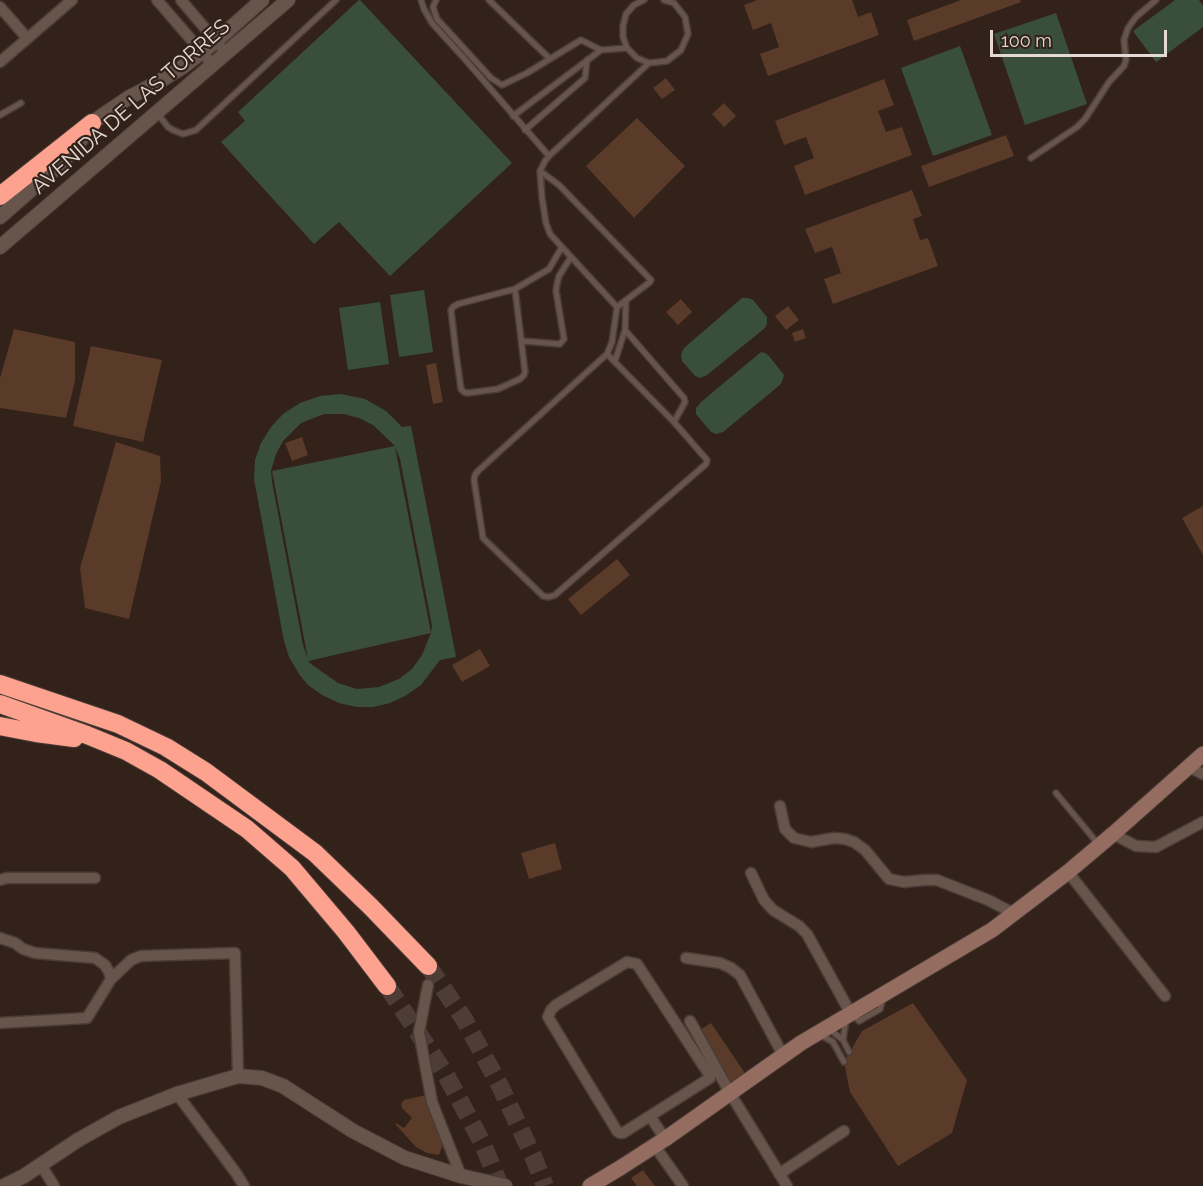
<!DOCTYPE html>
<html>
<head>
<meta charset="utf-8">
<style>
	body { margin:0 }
	#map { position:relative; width:1203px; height:1186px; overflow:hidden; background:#32221a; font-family:Raleway,sans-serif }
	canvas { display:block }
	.scale { position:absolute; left:990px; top:30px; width:177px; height:27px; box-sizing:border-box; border:3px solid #e4d9d4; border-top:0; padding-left:8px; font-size:18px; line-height:21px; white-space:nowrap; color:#e4d9d4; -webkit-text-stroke:4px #32221a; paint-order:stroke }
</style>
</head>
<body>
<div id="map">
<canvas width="1203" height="1186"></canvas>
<div class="scale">100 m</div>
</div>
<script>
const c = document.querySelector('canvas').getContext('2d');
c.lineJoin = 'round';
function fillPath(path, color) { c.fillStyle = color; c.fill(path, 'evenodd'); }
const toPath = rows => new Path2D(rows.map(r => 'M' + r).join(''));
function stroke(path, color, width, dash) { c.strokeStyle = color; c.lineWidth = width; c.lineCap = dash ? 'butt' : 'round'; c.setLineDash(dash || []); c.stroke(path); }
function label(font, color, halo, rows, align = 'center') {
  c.font = font + ' Raleway,sans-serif'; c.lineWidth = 4.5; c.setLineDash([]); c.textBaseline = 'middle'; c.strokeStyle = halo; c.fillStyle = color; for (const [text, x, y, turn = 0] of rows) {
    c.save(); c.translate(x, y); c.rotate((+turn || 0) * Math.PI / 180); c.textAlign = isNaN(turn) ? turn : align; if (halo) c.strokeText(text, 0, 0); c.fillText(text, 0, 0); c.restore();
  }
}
fillPath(toPath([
	[359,0,360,0,512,163,390,276,339,222,314,244,221,142,245,121,238,112],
	[1175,0,1199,0,1203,6,1203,27,1156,62,1133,31],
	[1056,13,1087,104,1025,125,994,34],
	[960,46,992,135,933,156,901,68],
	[424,290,433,352,399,357,390,295],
	[742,298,748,298,753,300,767,317,767,323,765,328,707,375,700,378,695,376,682,361,681,354,684,348],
	[380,302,389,364,348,370,339,308],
	[761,352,765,353,769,356,784,375,781,384,723,432,716,434,711,432,696,414,696,408,701,402],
	[341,394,365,399,386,411,402,427,411,426,456,657,440,660,421,685,405,696,390,703,373,707,357,707,339,703,322,695,308,685,299,674,289,657,284,641,254,479,255,460,261,443,271,427,283,414,300,403,320,396],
	[324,414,344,414,359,418,373,425,395,446,272,471,308,659,303,645,272,482,271,471,276,454,283,441,301,423],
	[395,447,400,459,432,626,431,633],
	[431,633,422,655,412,669,399,679,379,687,357,689,338,683,311,664,308,661]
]), '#3a4f3b');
fillPath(toPath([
	[757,0,852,0,858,17,871,12,879,35,768,76,760,54,779,47,771,23,753,30,744,5],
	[961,0,1020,0,1021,2,914,41,907,20],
	[666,78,675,90,662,99,653,88],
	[884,79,894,105,878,111,886,132,902,127,912,155,805,195,794,166,814,158,806,137,784,145,775,121],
	[724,103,736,116,724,127,712,114],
	[637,118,685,166,634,218,586,166],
	[1006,135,1014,156,929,187,921,166],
	[912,190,922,216,913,219,920,240,928,238,938,266,833,304,824,279,841,273,832,247,815,253,805,229],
	[681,299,692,312,678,325,666,312],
	[788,306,799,320,786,330,775,316],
	[14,329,75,342,75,381,66,418,0,408,0,378],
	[803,329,806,338,795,342,792,333],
	[91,346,162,360,143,442,73,426],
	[436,363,443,402,433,404,426,365],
	[302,437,308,455,292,461,285,443],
	[116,442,160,456,161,481,129,619,85,608,80,568],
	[1203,506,1203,555,1182,518],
	[617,559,630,575,581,615,568,599],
	[480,649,490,666,462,682,452,665],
	[555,843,562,869,529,879,521,853],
	[913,1003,967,1080,952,1133,898,1166,850,1092,844,1062,862,1031],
	[711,1023,749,1079,733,1089,697,1032],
	[426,1095,443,1144,439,1155,427,1153,416,1147,395,1124,396,1123,404,1128,412,1118,402,1108,401,1104,404,1100],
	[643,1170,655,1186,637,1186,631,1178]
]), '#5a3a28');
stroke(toPath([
	[428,966,464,1019,500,1086,533,1156,545,1186],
	[387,986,446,1075,482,1142,500,1186]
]), '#4d3d36', 18, [18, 9]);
const service = toPath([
	[421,0,424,9,432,23,463,57,549,156],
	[436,0,433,7,437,19,491,78,502,85,527,73,581,40,601,50,627,48],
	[489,0,550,59],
	[644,0,634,5,626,14,623,26,623,37,627,48,637,58,649,63,667,61,681,50,688,34,685,17,674,3,664,0],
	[158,114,168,127,173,130,183,134,196,130,336,0],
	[0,115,21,103],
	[513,116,601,50],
	[525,130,585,78,587,60],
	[1031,158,1077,127,1085,119,1109,82,1124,66,1126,60,1124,40,1128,28,1136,17,1156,0],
	[540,171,559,185,651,280,650,282,617,307,612,342,607,354,478,471,475,475,474,480,483,538,543,596,549,597,555,595,706,464,707,460,674,422,607,354],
	[515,289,525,372,524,375,520,379,498,389,468,393,464,392,461,389,456,353,451,310,453,307,458,304,515,289,549,269,562,247],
	[617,307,550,234,546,223,542,198,540,171,545,161,549,156,649,63],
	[625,330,684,398,685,402,674,422],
	[522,341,560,344,564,339,556,291,557,284,559,276,571,257],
	[615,361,625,330,626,300],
	[1056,793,1099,845],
	[853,1015,859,1021,880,1009,883,998],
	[846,1020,843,1040,849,1052],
	[828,1028,843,1040],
	[819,1034,833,1042,844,1062]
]);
const minor = toPath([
	[157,0,213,65],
	[181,0,226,53],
	[0,7,27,38],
	[0,62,72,0],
	[1189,767,1203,774],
	[780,806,785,829,794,838,811,842,834,838,845,839,854,842,865,850,889,879,904,882,924,880,937,880,988,900,1013,913],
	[1113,834,1136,846,1156,847,1203,822],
	[1068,872,1165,996],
	[751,873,764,900,773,910,799,926,807,934,851,1014],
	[0,880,7,878,95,878],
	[0,938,15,943,23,949,35,953,95,958,105,965,109,972,111,979],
	[686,958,720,963,731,968,740,975,783,1055],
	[627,962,637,964,710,1076,710,1078,623,1133,620,1133,617,1131,548,1017,551,1010,556,1005,627,962],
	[428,985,419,1032,432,1102,461,1176],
	[690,1021,730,1093,787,1186],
	[0,1023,87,1018,111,979,131,960,141,956,235,953,238,1076],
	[177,1094,236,1173,244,1186],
	[650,1116,665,1139],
	[654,1145,683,1186],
	[41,1165,54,1186],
	[779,1174,844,1131]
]);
const tertiary = toPath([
	[0,217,57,167,75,149,92,123,103,115,128,98,160,81,184,66,216,41,262,0],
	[0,247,288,0],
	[4,1186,24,1176,78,1140,119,1117,177,1094,238,1076,262,1078,283,1086,353,1131,405,1158,461,1176,505,1186]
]);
const secondary = toPath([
	[590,1186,620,1168,665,1139,801,1043,992,930,1068,872,1113,834,1203,754]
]);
const motorway = toPath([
	[0,196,92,123],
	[0,684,118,724,166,747,206,772,315,853,371,907,428,966],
	[0,704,87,735,126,751,160,770,247,829,292,868,346,932,387,986],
	[0,726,36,733,74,738]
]);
stroke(service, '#4a3c37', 8);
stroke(minor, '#4a3c37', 13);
stroke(tertiary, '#4a3c37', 16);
stroke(secondary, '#4a3c37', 17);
stroke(motorway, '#4a3c37', 20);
stroke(service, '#67554c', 5);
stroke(minor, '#67554c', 10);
stroke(tertiary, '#67554c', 14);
stroke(secondary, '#946c60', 15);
stroke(motorway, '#fda28e', 18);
label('21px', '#e4d9d4', '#32221a', [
	["AVENIDA DE LAS TORRES",131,107,-41]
]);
</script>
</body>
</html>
